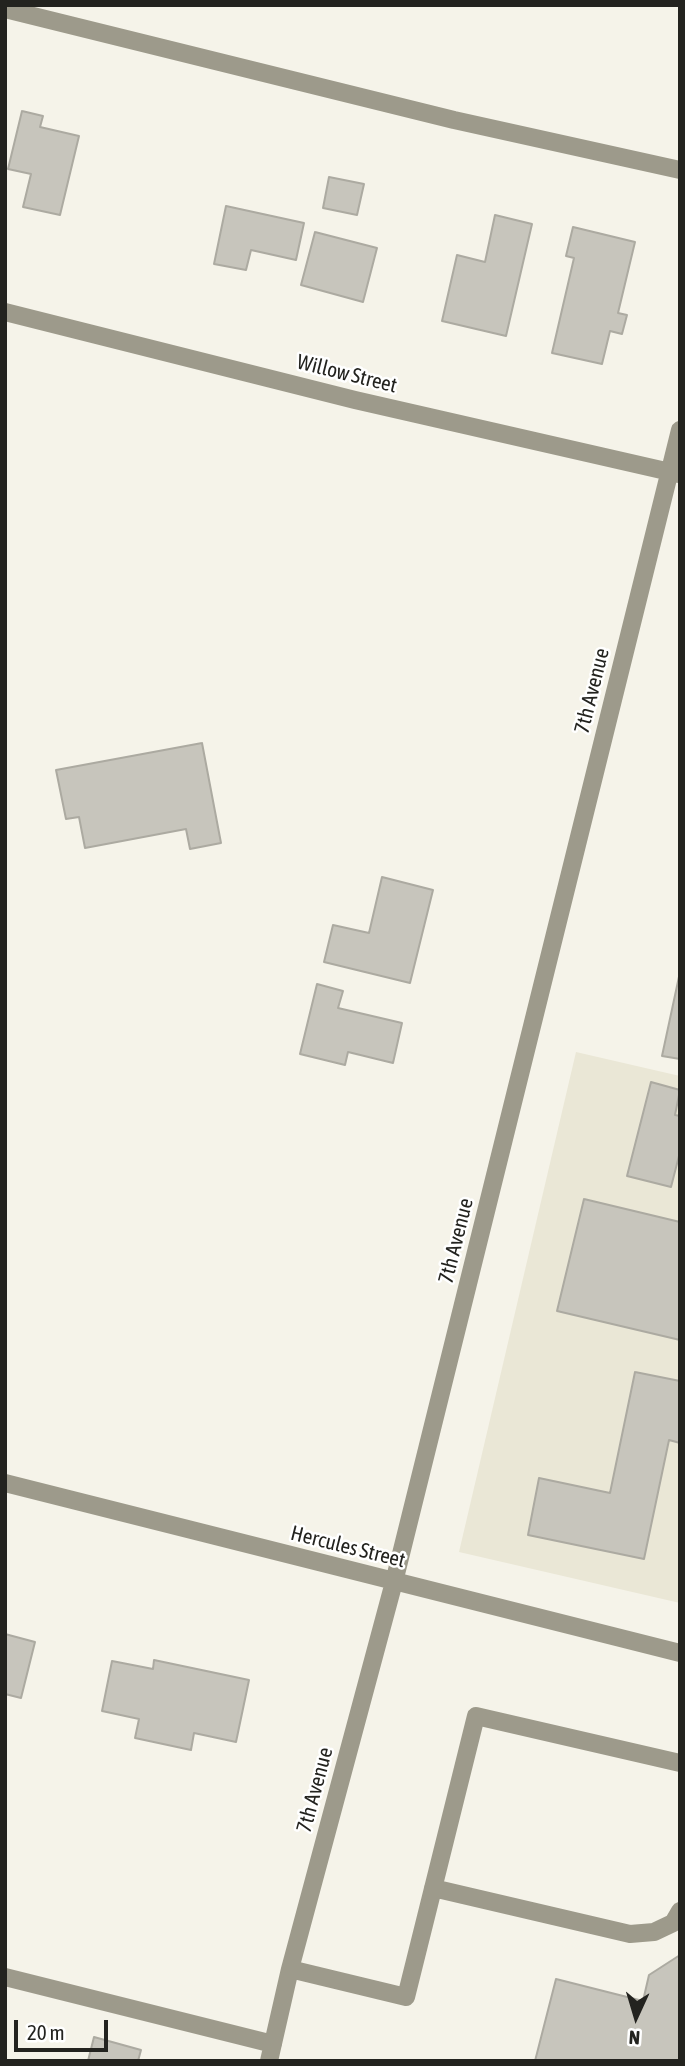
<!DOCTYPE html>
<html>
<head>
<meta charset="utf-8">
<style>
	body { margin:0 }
	#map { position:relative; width:685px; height:2066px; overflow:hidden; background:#f5f3e9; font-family:"Asap Condensed",sans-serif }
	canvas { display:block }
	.frame { position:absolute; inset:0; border:7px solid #23231f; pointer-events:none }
	.north { position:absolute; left:601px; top:1982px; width:70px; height:70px; -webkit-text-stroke:5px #fff; paint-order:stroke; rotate:184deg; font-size:19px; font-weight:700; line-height:28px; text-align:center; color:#23231f }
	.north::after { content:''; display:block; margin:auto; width:24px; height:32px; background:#23231f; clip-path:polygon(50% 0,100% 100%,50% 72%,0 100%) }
	.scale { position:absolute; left:14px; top:2020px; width:94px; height:32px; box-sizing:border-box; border:4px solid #23231f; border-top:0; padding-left:9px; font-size:21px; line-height:24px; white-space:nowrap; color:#23231f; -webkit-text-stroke:5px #fff; paint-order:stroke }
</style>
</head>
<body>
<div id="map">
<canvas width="685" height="2066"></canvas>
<div class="frame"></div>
<div class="north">N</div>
<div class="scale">20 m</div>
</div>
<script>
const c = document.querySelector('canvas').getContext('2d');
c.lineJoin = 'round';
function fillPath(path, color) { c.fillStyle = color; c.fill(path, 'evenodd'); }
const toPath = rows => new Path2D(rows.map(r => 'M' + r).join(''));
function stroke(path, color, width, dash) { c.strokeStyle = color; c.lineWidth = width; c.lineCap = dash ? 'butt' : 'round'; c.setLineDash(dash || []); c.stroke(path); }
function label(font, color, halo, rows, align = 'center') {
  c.font = font + ' "Asap Condensed",sans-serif'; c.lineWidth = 5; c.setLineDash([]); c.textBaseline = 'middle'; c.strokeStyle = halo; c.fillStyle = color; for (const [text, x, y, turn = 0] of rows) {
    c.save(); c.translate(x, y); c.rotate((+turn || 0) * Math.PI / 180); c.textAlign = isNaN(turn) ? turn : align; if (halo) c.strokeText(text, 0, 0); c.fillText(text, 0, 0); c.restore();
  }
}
fillPath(toPath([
	[576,1052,680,1076,680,1603,459,1552]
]), '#eae7d6');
const building = toPath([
	[22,111,43,116,40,127,79,136,60,215,23,207,31,174,8,169,22,111],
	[329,177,364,184,357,215,323,208,329,177],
	[226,206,304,223,296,260,251,250,246,270,214,264,226,206],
	[495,215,532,224,506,336,442,321,457,255,485,262,495,215],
	[573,227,635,242,618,313,627,315,622,334,610,331,602,364,552,353,574,258,566,256,573,227],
	[315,232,377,248,363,302,301,285,315,232],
	[202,743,221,843,190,849,186,829,85,848,79,817,66,819,56,770,202,743],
	[382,877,433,890,410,983,324,962,333,925,369,933,382,877],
	[680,972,680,1059,662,1056,680,972],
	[317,984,343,991,338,1008,402,1023,393,1063,348,1052,345,1065,300,1054,317,984],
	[651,1082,680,1090,675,1115,680,1116,680,1152,671,1187,627,1176,651,1082],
	[584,1199,680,1222,680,1340,557,1311,584,1199],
	[635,1372,680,1381,680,1443,669,1440,644,1559,528,1535,539,1478,610,1493,635,1372],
	[5,1634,35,1642,21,1698,5,1694,5,1634],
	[154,1660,249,1680,236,1742,194,1733,191,1750,135,1738,139,1719,102,1711,112,1661,153,1669,154,1660],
	[680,1955,680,2061,535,2061,556,1979,643,2001,649,1975,680,1955],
	[94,2037,141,2050,138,2061,88,2061,94,2037]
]);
fillPath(building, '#c7c5bc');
stroke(building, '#acaaa1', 2);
stroke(toPath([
	[5,9,454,120,680,170],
	[5,312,355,400,679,474],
	[5,1483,680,1653],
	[433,1888,630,1934,654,1932,673,1923,680,1911],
	[290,1969,406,1997,476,1716,680,1763],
	[5,1977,273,2044],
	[269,2061,290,1969,394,1582,680,430]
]), '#9d9a8b', 18);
label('21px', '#23231f', '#fff', [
	["Willow Street",347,374,14],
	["7th Avenue",592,691,-76],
	["7th Avenue",456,1241,-76],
	["Hercules Street",348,1547,14],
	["7th Avenue",315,1790,-75]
]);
</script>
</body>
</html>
